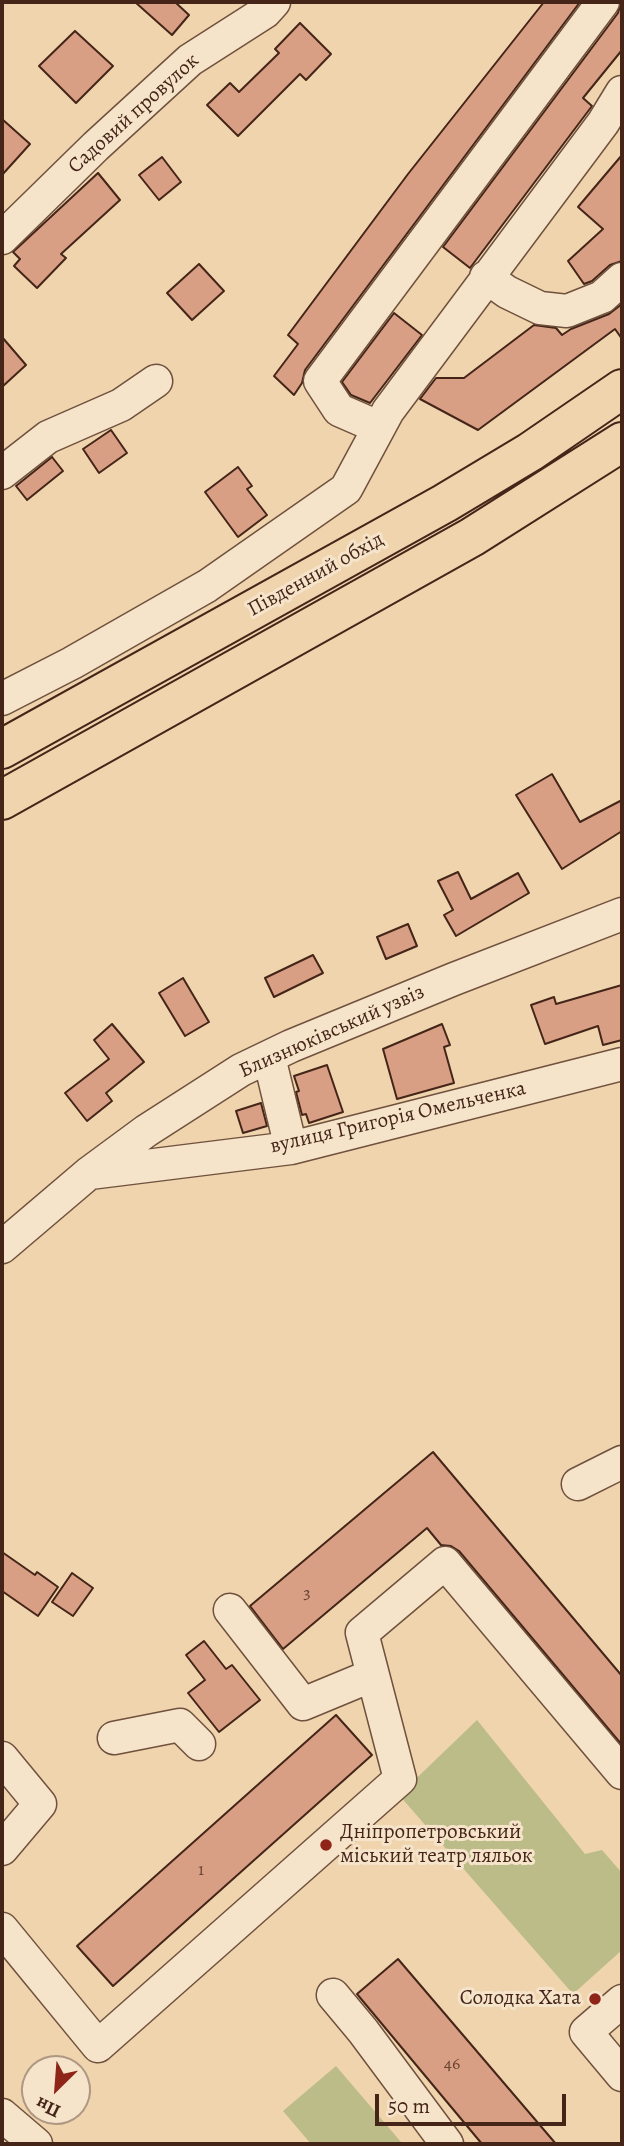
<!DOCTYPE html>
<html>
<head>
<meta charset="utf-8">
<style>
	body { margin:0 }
	#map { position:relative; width:624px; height:2146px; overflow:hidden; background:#efd4ad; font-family:Alegreya,serif }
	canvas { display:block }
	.frame { position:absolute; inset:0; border:4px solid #442518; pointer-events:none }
	.north { position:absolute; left:21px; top:2055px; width:70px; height:70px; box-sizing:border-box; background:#f5e3ca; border:2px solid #ae9783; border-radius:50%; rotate:205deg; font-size:19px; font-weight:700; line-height:28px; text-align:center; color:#442518 }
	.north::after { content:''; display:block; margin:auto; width:24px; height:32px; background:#8f2418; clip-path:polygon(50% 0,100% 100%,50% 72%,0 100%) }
	.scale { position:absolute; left:375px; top:2094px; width:191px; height:32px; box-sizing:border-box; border:4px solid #442518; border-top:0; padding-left:9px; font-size:21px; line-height:24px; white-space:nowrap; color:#442518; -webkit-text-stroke:5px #f5e3ca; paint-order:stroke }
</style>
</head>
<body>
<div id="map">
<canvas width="624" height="2146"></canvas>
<div class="frame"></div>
<div class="north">Пн</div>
<div class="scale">50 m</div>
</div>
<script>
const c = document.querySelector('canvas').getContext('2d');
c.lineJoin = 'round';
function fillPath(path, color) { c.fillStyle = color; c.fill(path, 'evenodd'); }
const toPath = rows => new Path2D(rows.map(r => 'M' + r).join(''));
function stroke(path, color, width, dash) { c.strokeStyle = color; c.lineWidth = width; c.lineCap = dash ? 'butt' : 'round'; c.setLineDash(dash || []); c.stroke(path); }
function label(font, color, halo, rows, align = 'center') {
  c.font = font + ' Alegreya,serif'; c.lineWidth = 6; c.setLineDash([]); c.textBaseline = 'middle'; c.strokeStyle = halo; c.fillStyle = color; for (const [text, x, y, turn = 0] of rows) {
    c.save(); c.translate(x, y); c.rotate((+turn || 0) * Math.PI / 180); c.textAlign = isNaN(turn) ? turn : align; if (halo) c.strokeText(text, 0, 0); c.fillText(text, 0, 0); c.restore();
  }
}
fillPath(toPath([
	[477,1720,585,1854,602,1850,622,1873,622,1950,573,1994,399,1795],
	[336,2066,401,2142,398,2144,311,2144,283,2111]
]), '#bcbc88');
const building = toPath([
	[135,2,175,2,189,15,172,35,135,2],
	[544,2,580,2,305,370,302,383,294,395,274,376,298,344,288,335,408,174,544,2],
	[621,2,622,2,622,50,583,98,592,106,470,268,443,247,618,13,621,2],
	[300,23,331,54,306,80,300,74,238,136,207,105,230,83,239,92,279,53,275,49,300,23],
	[75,31,113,66,76,103,39,66,75,31],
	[2,119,30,144,2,175,2,119],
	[622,155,622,261,610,265,592,281,584,284,568,261,603,229,578,207,622,155],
	[162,157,181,182,159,200,139,175,162,157],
	[98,173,120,200,61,254,66,258,37,288,14,266,20,259,13,252,98,173],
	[199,264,224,291,192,320,167,293,199,264],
	[622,304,622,339,615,329,478,430,420,399,436,378,464,378,534,325,556,328,562,335,571,329,609,314,622,304],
	[394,313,422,335,370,403,351,395,342,382,394,313],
	[2,337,26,365,2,387,2,337],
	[111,430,127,453,99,473,83,449,111,430],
	[52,457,63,471,27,500,16,486,52,457],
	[238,467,252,486,247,489,267,515,238,537,205,492,238,467],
	[552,774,580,822,622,800,622,831,562,869,516,795,552,774],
	[458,872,471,899,518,873,529,893,456,936,444,915,453,910,438,881,458,872],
	[408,924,417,946,386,959,377,937,408,924],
	[313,955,323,973,274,997,265,978,313,955],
	[183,978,209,1022,185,1036,159,993,183,978],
	[622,985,622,1040,603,1045,598,1026,545,1044,531,1005,554,997,556,1004,622,985],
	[112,1024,144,1062,106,1093,112,1101,87,1121,65,1093,109,1059,94,1040,112,1024],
	[442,1024,450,1045,444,1047,454,1083,397,1099,383,1049,442,1024],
	[327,1065,343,1112,309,1123,306,1114,302,1115,296,1092,299,1091,294,1076,327,1065],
	[261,1103,267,1126,243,1133,236,1111,261,1103],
	[433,1452,622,1676,622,1745,459,1551,451,1546,441,1545,427,1528,283,1649,250,1606,433,1452],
	[2,1552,35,1575,37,1572,58,1587,38,1616,2,1591,2,1552],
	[72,1573,93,1588,73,1616,52,1602,72,1573],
	[204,1641,226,1669,232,1665,260,1700,219,1732,188,1693,205,1680,186,1655,204,1641],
	[336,1715,372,1755,113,1986,77,1946,336,1715],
	[398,1959,556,2144,482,2144,357,1994,398,1959]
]);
fillPath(building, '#d99f84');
stroke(building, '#442518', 2);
const minor = toPath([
	[2,238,96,146,190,60,265,12,274,2],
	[486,277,507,292,540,308,567,311,602,297,622,279],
	[378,427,339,410,320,381,603,2],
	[2,473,48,437,121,405,156,381],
	[2,699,72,663,207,586,346,489,388,411,603,123,622,92],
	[269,1057,291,1148],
	[90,1173,291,1148,622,1064],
	[2,1247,89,1173,146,1131,241,1070,291,1046,454,979,622,914],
	[578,1484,622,1462],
	[230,1610,303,1704,373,1675],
	[114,1738,180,1725,199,1744],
	[2,1758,40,1804,2,1849],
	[2,1929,98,2046,400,1779,362,1633,445,1563,622,1773],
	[333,1995,363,2031,447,2144],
	[622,2001,586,2032,622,2075],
	[2,2115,36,2144]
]);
const major = toPath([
	[2,749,445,503,530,452,622,389],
	[2,800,472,537,622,442]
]);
stroke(minor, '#6f513d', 35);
stroke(major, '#442518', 42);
stroke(minor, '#f5e3ca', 32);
stroke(major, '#efd4ad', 38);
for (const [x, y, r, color] of [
	[326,1845,7,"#8f2418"],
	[595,1999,7,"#8f2418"]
]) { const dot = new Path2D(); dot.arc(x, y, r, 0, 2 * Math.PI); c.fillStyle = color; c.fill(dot); stroke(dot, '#f5e3ca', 2.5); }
label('18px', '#694433', null, [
	["3",307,1594],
	["1",201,1871],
	["46",452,2065]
]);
label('21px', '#442518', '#f5e3ca', [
	["Садовий провулок",134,114,-42],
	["Південний обхід",316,575,-29],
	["Близнюківський узвіз",332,1032,-24],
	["вулиця Григорія Омельченка",398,1118,-13]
]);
label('21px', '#442518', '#f5e3ca', [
	["Дніпропетровський",340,1833],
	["міський театр ляльок",340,1857],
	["Солодка Хата",581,1999,"right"]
], 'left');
</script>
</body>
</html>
